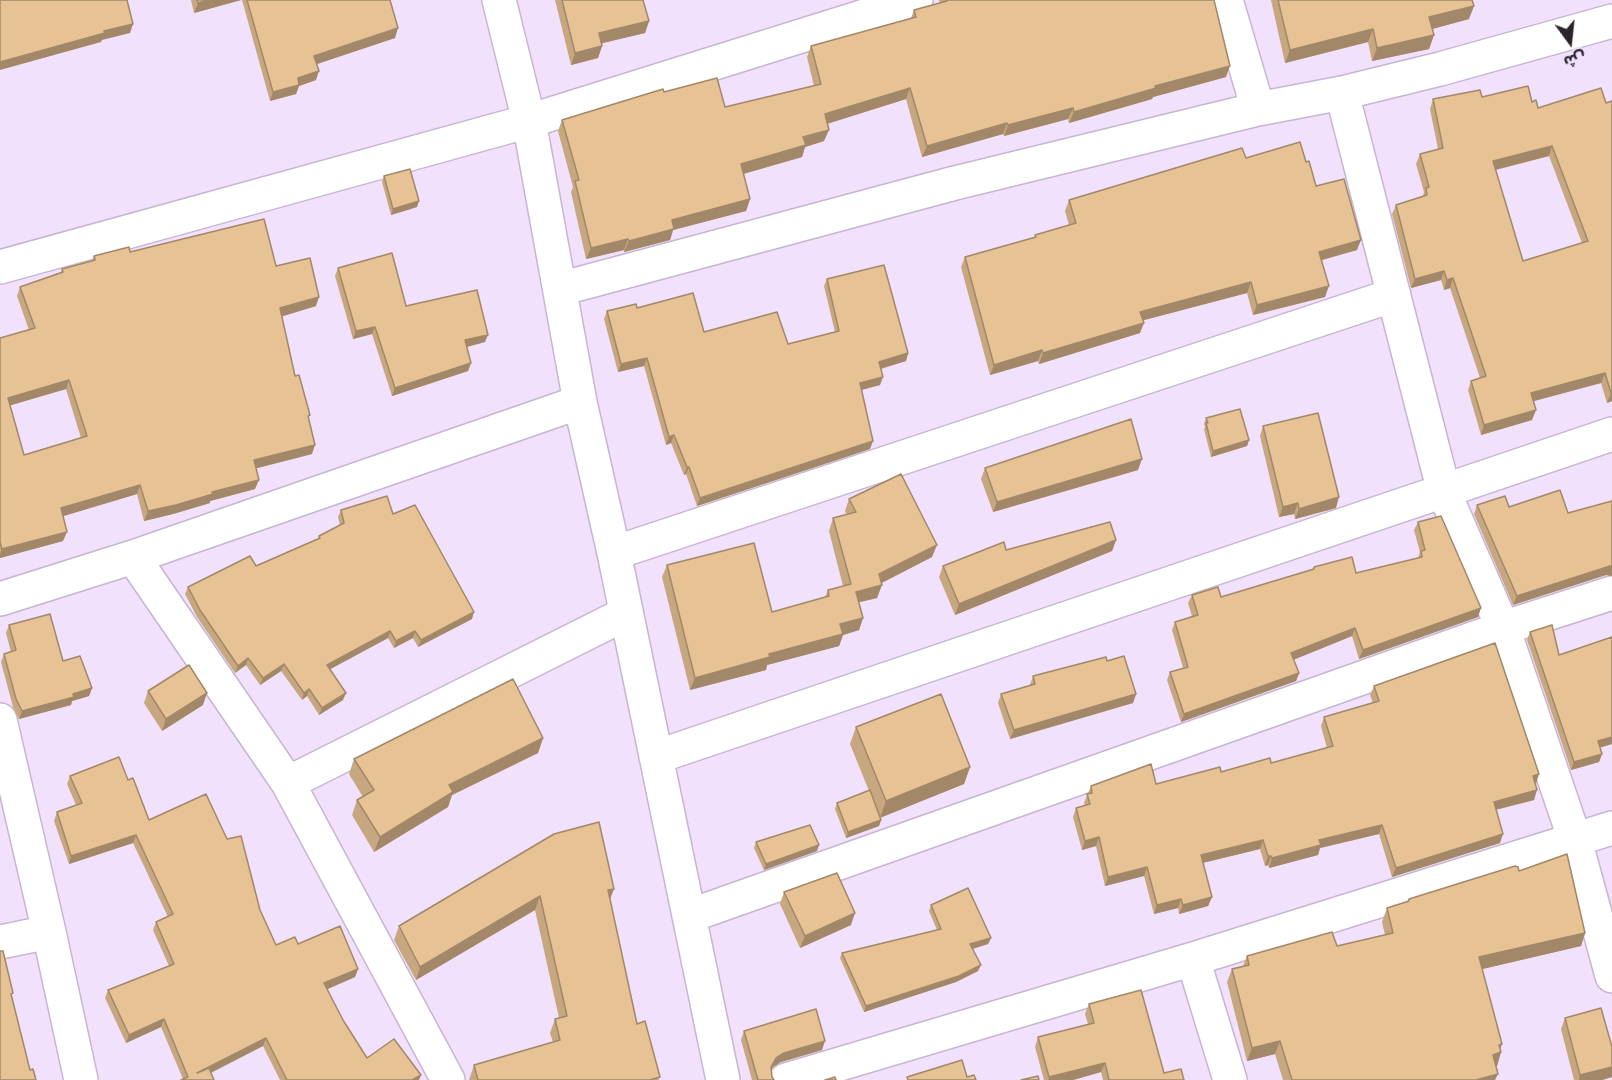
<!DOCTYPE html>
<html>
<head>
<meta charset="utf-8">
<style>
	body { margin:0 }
	#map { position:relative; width:1612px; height:1080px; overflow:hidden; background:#f1e1fd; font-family:"Work Sans","Noto Sans Arabic",sans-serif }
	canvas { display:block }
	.north { position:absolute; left:1540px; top:12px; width:60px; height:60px; -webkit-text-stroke:4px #f1e1fd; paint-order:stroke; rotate:165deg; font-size:16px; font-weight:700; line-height:24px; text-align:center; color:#2a242f }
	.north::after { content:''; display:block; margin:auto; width:21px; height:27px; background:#2a242f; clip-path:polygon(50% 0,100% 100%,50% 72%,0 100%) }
</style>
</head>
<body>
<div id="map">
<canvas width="1612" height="1080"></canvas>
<div class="north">ش</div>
</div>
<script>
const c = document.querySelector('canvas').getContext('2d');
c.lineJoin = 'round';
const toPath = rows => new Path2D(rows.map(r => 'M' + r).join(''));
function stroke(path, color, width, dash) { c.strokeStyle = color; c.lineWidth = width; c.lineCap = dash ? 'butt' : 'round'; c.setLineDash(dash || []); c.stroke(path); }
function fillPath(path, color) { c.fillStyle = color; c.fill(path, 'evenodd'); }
const minor = toPath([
	[499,0,529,121,580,402,614,553,723,1080],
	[1226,0,1258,109],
	[1342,93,1444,492,1503,628,1575,840,1612,976],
	[0,267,529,121,916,0],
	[560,289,955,183,1258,109,1342,93,1440,69,1612,21],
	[614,553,1394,295],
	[133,557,288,783,448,1080],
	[0,599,133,557,580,402],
	[0,720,49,932,81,1080],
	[656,757,1612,434],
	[288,783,625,614],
	[689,916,1503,628,1612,593],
	[0,942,49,932],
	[1193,959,1230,1080],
	[786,1080,1193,959,1612,828]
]);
stroke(minor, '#c6b6d2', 36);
stroke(minor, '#fff', 33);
fillPath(toPath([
	[191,0,241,0,194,13],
	[242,0,390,0,395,38,317,64,316,80,299,86,296,94,270,101],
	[555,0,643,0,649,21,645,33,601,43,602,46,598,58,571,65],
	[939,0,1214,0,1226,77,1153,97,1152,99,1069,123,1068,119,1004,136,1003,134,922,157,906,99,827,124,824,141,805,147,802,157,743,174,750,199,746,211,673,230,670,240,624,252,624,250,586,259,571,192,573,187,558,131,562,120,664,92,725,107,814,86,807,57,811,46,911,18,914,10,940,3],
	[1271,0,1472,0,1469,19,1432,29,1434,35,1429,49,1372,61,1368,42,1285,63],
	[1482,97,1532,102,1538,108,1606,103,1612,101,1612,401,1607,403,1601,383,1533,401,1532,420,1481,435,1468,390,1471,381,1480,378,1450,288,1444,290,1441,280,1411,288,1392,214,1396,205,1423,196,1424,192,1416,164,1420,154,1438,149,1430,109,1433,99],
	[1549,156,1582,243,1523,261,1496,170],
	[1246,158,1306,162,1316,186,1357,250,1321,260,1325,297,1253,315,1247,293,1143,320,1140,333,1039,364,1038,361,990,375,961,267,965,257,1034,238,1035,235,1069,225,1065,211,1069,200],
	[384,176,417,207,391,215,382,182],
	[130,252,276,266,316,306,282,316,295,376,309,418,312,454,256,468,255,489,210,501,210,503,173,514,144,521,137,494,63,516,63,541,0,558,0,338,29,330,17,296,20,287,61,272,62,269,92,261,94,256],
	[66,389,81,438,24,455,10,405],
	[338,268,406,306,485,342,467,347,471,363,468,371,392,396,372,334,353,339,335,276],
	[827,279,908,353,906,361,881,369,880,385,862,390,870,449,697,506,686,474,684,475,671,443,666,445,644,366,618,372,604,319,607,311,637,308,704,332,788,344,835,332,824,286],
	[1206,418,1249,440,1247,446,1211,457,1204,429,1205,427,1204,424],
	[1263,426,1336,508,1295,519,1294,514,1279,517,1260,436],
	[985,468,1138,470,993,512,981,479],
	[849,499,932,557,881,583,877,598,859,602,863,618,859,630,843,635,839,646,767,665,766,670,690,690,662,577,667,565,772,612,825,597,828,590,843,586,829,531,833,518,847,515,845,511],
	[1612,501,1612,576,1606,575,1513,605,1474,514,1477,505,1509,507,1568,513],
	[341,510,393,514,472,619,418,647,413,638,394,648,388,638,330,669,343,700,319,715,307,696,302,700,281,671,260,685,246,665,235,673,197,617,185,594,188,587,256,566,318,539,319,536,340,525,338,517],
	[1418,522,1478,617,1359,659,1352,636,1293,660,1299,673,1296,681,1181,722,1167,680,1170,672,1183,668,1172,630,1175,622,1192,616,1188,603,1192,595,1221,597,1312,570,1314,567,1356,573,1418,558,1420,552,1414,530],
	[1116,540,1112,551,955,615,939,577,943,566,1006,550],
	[9,625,63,661,92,688,89,696,72,701,71,705,19,719,13,707,1,662,4,654,11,652,6,633],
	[1530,632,1559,655,1612,637,1612,744,1600,747,1602,754,1599,762,1571,770,1527,640],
	[1033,676,1136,694,1133,703,1010,739,998,703,1001,694,1030,685],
	[1374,686,1536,784,1534,800,1496,810,1500,843,1392,877,1379,834,1320,848,1318,855,1269,868,1268,865,1265,866,1260,849,1203,863,1212,897,1208,906,1179,914,1178,908,1154,914,1144,876,1105,886,1096,846,1082,850,1073,817,1076,808,1085,806,1084,803,1091,786,1156,784,1271,763,1327,748,1321,726,1324,717,1373,703,1370,695],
	[148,691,203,705,162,731,144,703],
	[856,727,970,767,964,784,880,817,881,820,879,826,846,838,835,809,837,803,869,791,850,744],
	[543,738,538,753,452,795,448,807,374,852,352,815,357,800,363,797,349,774,354,759],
	[70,776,128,780,149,820,227,839,260,910,276,945,298,944,358,969,355,977,327,989,343,1020,367,1058,419,1080,280,1080,263,1046,211,1073,183,1079,161,1027,126,1043,105,998,108,990,169,966,153,930,156,922,168,917,133,843,69,864,54,821,57,812,76,805,67,784],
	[554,834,610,900,637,1024,659,1080,469,1080,474,1065,553,1042,550,1033,555,1019,559,1018,535,910,416,980,394,940,399,926],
	[756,842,817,851,764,870,754,848],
	[1519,871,1585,933,1581,946,1482,969,1501,1052,1497,1066,1496,1066,1495,1080,1283,1080,1275,1054,1247,1061,1227,982,1232,969,1243,966,1247,956,1337,946,1385,935,1382,922,1387,908,1408,901,1409,899],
	[784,892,851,925,800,948,780,904],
	[931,905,991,938,988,944,973,949,978,971,956,982,864,1012,840,958,842,953,937,930,929,911],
	[1089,1004,1164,1073,1184,1080,1103,1080,1101,1072,1073,1080,1044,1080,1035,1047,1038,1037,1088,1024,1085,1014],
	[1565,1018,1612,1047,1612,1077,1602,1080,1574,1080,1561,1029],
	[744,1031,822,1050,781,1062,773,1067,771,1070,772,1077,774,1080,752,1080,741,1040]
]), '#c7a77f');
fillPath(toPath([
	[210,0,241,0,194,13,198,3],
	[1474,6,1469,19,1425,31,1429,17],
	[649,21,645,33,595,45,599,33],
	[133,24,130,33,102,40,101,42,0,70,0,62,104,31],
	[398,28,395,38,311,66,314,56],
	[1373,29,1368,42,1285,63,1290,50],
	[1434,35,1429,49,1372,61,1377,48],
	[602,46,598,58,571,65,575,53],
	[1230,66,1226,77,1153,97,1152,99,1069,123,1074,112,1155,86],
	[319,71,316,80,299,86,296,94,270,101,273,92,298,78],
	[910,88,906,99,820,126,825,114],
	[1073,108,1068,119,1004,136,1008,125],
	[1007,123,1003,134,922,157,927,146],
	[829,130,824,141,805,147,802,157,736,176,741,164,803,137],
	[1552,146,1549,156,1490,171,1493,161],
	[750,199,746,211,673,230,670,240,624,252,629,241,672,220],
	[419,201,417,207,391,215,393,209],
	[628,239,624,250,586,259,591,248],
	[1361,240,1357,250,1315,262,1319,252],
	[1444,271,1441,280,1411,288,1415,279],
	[1453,278,1450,288,1444,290,1447,280],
	[1251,282,1247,293,1137,322,1140,312],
	[1329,286,1325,297,1253,315,1257,305],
	[319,297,316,306,277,318,280,308],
	[1144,323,1140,333,1039,364,1043,353],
	[375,327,372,334,353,339,356,331],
	[488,335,485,342,462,348,465,340],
	[1042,350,1038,361,990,375,994,365],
	[908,353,906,361,876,370,879,362],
	[647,358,644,366,618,372,621,364],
	[471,363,468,371,392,396,395,388],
	[1605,373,1601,383,1527,403,1531,393],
	[883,377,880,385,857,391,860,383],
	[69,380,66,389,5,407,8,398],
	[1612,392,1612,401,1607,403,1611,393],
	[1536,410,1532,420,1481,435,1484,425],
	[674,435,671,443,666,445,669,437],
	[1249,440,1247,446,1211,457,1213,451],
	[873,441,870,449,697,506,700,498],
	[315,445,312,454,250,470,254,460],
	[1142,459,1138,470,993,512,997,502],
	[687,467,689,467,686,474,684,475],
	[259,480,255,489,210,501,210,503,173,514,144,521,148,511,212,492],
	[140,485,137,494,57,518,61,508],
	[1339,497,1336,508,1295,519,1299,509],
	[1298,503,1294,514,1279,517,1283,507],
	[67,532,63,541,0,558,0,554,2,549],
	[1116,540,1112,551,955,615,959,604],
	[937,545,932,557,874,587,879,574],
	[1610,566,1612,566,1612,576,1606,575,1513,605,1517,596],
	[882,585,877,598,852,604,856,592],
	[1481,608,1478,617,1359,659,1363,650],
	[474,612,472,619,418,647,421,640],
	[863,618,859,630,843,635,839,646,767,665,766,670,690,690,695,678,769,654,840,624],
	[1355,628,1352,636,1288,662,1291,653],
	[390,631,388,638,325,672,327,665],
	[415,631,413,638,394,648,396,641],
	[248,658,246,665,235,673,238,666],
	[284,664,281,671,260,685,263,678],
	[1299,673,1296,681,1181,722,1184,714],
	[92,688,89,696,72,701,71,705,19,719,22,711],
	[309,689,307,696,302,700,304,693],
	[207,693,203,705,162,731,166,719],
	[346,693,343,700,319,715,322,708],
	[1136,694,1133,703,1010,739,1014,730],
	[1612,737,1612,744,1595,749,1598,741],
	[543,738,538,753,452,795,448,807,374,852,380,837,449,785],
	[1602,754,1599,762,1571,770,1574,762],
	[970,767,964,784,880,818,886,801],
	[1539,774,1536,784,1530,785,1533,776],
	[1537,790,1534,800,1490,811,1494,802],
	[881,820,879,826,846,838,848,832],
	[1382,825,1379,834,1320,848,1318,855,1269,868,1272,858,1319,840],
	[1503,834,1500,843,1392,877,1396,868],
	[136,835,133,843,69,864,71,856],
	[1099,837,1096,846,1082,850,1085,841],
	[1263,840,1260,849,1198,864,1201,855],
	[819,845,817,851,764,870,766,864],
	[1268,856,1271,856,1268,865,1265,866],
	[1147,867,1144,876,1105,886,1108,877],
	[614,889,609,902,608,890],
	[540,896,535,910,416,980,420,967],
	[1212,897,1208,906,1179,914,1183,905],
	[1181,899,1178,908,1154,914,1157,905],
	[855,913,851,925,800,948,805,936],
	[1585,933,1581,946,1474,971,1479,957],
	[991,938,988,944,968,950,970,944],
	[981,965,978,971,956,982,864,1012,866,1006],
	[358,969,355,977,321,992,324,983],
	[164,1019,161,1027,126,1043,129,1035],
	[266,1038,263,1046,196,1080,197,1073],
	[825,1041,822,1050,781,1062,773,1067,768,1076,771,1067,776,1058,784,1053],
	[1280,1041,1275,1054,1247,1061,1252,1048],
	[1502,1044,1499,1053,1501,1052,1497,1066,1488,1068,1493,1055,1499,1045],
	[1105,1063,1101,1072,1073,1080,1048,1080,1049,1077],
	[1612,1067,1612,1077,1602,1080,1579,1080,1580,1075],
	[1498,1074,1495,1080,1476,1080],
	[421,1075,419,1080,412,1080]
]), '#a28868');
const building = toPath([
	[0,0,127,0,133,24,104,31,105,33,0,62,0,0],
	[197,0,210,0,198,3,197,0],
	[247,0,390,0,398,28,314,56,319,71,298,78,299,85,273,92,247,0],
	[562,0,643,0,649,21,599,33,602,46,575,53,562,0],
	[946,0,1214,0,1230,66,1155,86,1156,88,1074,112,1073,108,1008,125,1007,123,927,146,910,88,825,114,829,130,803,137,806,145,741,164,750,199,672,220,674,229,629,241,628,239,591,248,575,181,579,180,562,120,663,89,664,92,717,78,725,107,821,84,811,46,916,17,914,10,947,1,946,0],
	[1278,0,1472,0,1474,6,1429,17,1434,35,1377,48,1373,29,1290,50,1278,0],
	[1528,86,1532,102,1536,100,1538,108,1601,88,1606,103,1612,101,1612,392,1611,393,1605,373,1531,393,1536,410,1484,425,1471,381,1486,376,1453,278,1447,280,1444,271,1415,279,1396,205,1427,195,1426,188,1429,187,1420,154,1443,148,1433,99,1480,90,1482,97,1528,86],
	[1552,146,1588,241,1523,261,1493,161,1552,146],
	[1300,142,1306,162,1309,161,1316,186,1344,179,1361,240,1319,252,1329,286,1257,305,1251,282,1140,312,1144,323,1043,353,1042,350,994,365,965,257,1036,237,1035,235,1076,223,1069,200,1242,148,1246,158,1300,142],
	[410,169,419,201,393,209,384,176,410,169],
	[264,219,276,266,310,258,319,297,280,308,295,376,299,375,310,415,308,416,315,445,254,460,259,480,212,492,213,494,176,505,148,511,140,485,61,508,67,532,2,549,0,542,0,338,35,328,20,287,63,272,62,269,95,260,94,256,129,247,130,252,264,219],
	[69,380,87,436,24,455,8,398,69,380],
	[392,253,406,306,477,290,488,335,465,340,471,363,395,388,375,327,356,331,338,268,392,253],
	[884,265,908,353,879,362,883,377,860,383,873,441,700,498,689,467,687,467,674,435,669,437,647,358,621,364,607,311,636,304,637,308,693,293,704,332,777,312,788,344,839,331,827,279,884,265],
	[1240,409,1249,440,1213,451,1206,423,1208,423,1206,418,1240,409],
	[1318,413,1339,497,1299,509,1298,503,1283,507,1263,426,1318,413],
	[1131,419,1142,459,997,502,985,468,1131,419],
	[901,474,937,545,879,574,882,585,856,592,863,618,840,624,843,634,769,654,770,657,695,678,667,565,754,543,772,612,829,596,828,590,851,584,833,518,856,512,849,499,901,474],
	[1560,490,1568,513,1612,501,1612,566,1610,566,1517,596,1477,505,1505,496,1509,507,1560,490],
	[387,496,393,514,415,505,474,612,421,640,415,631,396,641,390,631,327,665,346,693,322,708,309,689,304,693,284,664,263,678,248,658,238,666,200,610,188,587,250,556,256,566,320,538,319,536,344,523,341,510,387,496],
	[1441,516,1481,608,1363,650,1355,628,1291,653,1299,673,1184,714,1170,672,1188,667,1175,622,1198,615,1192,595,1218,587,1221,597,1314,569,1314,567,1352,557,1356,573,1422,557,1421,551,1425,550,1418,522,1441,516],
	[1110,522,1116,540,959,604,943,566,1004,542,1006,550,1110,522],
	[50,614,63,661,80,656,92,688,73,694,74,697,22,711,16,699,4,654,16,650,9,625,50,614],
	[1552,625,1559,655,1612,637,1612,737,1598,741,1602,754,1574,762,1530,632,1552,625],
	[1495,643,1539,774,1533,776,1537,790,1494,802,1503,834,1396,868,1382,825,1319,840,1321,845,1272,858,1271,856,1268,856,1263,840,1201,855,1212,897,1183,905,1181,899,1157,905,1147,867,1108,877,1099,837,1085,841,1076,808,1090,804,1087,794,1092,793,1091,786,1151,764,1156,784,1220,767,1221,772,1270,758,1271,763,1333,746,1324,717,1379,701,1374,686,1495,643],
	[1124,656,1136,694,1014,730,1001,694,1035,684,1033,676,1106,657,1107,661,1124,656],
	[189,665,207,693,166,719,148,691,189,665],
	[513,679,543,738,449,785,453,792,380,837,357,800,374,790,354,759,513,679],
	[941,694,970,767,886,801,856,727,941,694],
	[119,757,128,780,133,778,149,820,206,794,227,839,241,836,260,910,276,945,295,937,298,944,340,926,358,969,324,983,343,1020,367,1058,394,1039,421,1075,412,1080,287,1080,266,1038,197,1073,209,1068,214,1080,181,1080,188,1077,164,1019,129,1035,108,990,174,964,156,922,173,914,136,835,71,856,57,812,82,803,70,776,119,757],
	[870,790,881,820,848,832,837,803,870,790],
	[599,822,614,889,608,890,637,1024,645,1021,660,1077,650,1080,478,1080,474,1065,560,1040,555,1019,567,1016,540,896,420,967,399,926,554,834,599,822],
	[810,825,819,845,766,864,756,842,810,825],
	[1567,854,1585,933,1479,957,1502,1044,1499,1045,1501,1052,1493,1055,1498,1074,1476,1080,1292,1080,1280,1041,1252,1048,1232,969,1249,965,1247,956,1332,932,1337,946,1393,933,1387,908,1409,901,1409,899,1515,866,1518,867,1519,871,1567,854],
	[837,873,855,913,805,936,784,892,837,873],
	[968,888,991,938,970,944,981,965,959,976,866,1006,842,953,941,929,931,905,968,888],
	[0,951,3,951,13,993,11,994,30,1070,33,1069,36,1080,0,1080,0,951],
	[1141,990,1164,1073,1181,1069,1184,1080,1109,1080,1105,1063,1049,1077,1038,1037,1094,1023,1089,1004,1141,990],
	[1601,1008,1612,1047,1612,1067,1580,1075,1565,1018,1601,1008],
	[816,1009,825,1041,784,1053,776,1058,771,1067,772,1077,774,1080,758,1080,744,1031,816,1009],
	[962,1060,967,1077,974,1075,976,1080,908,1080,907,1077,962,1060],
	[1038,1076,1039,1080,1021,1080,1038,1076],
	[835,1077,836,1080,825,1080,835,1077]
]);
fillPath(building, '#e7c294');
stroke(building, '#a28868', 1.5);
</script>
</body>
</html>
